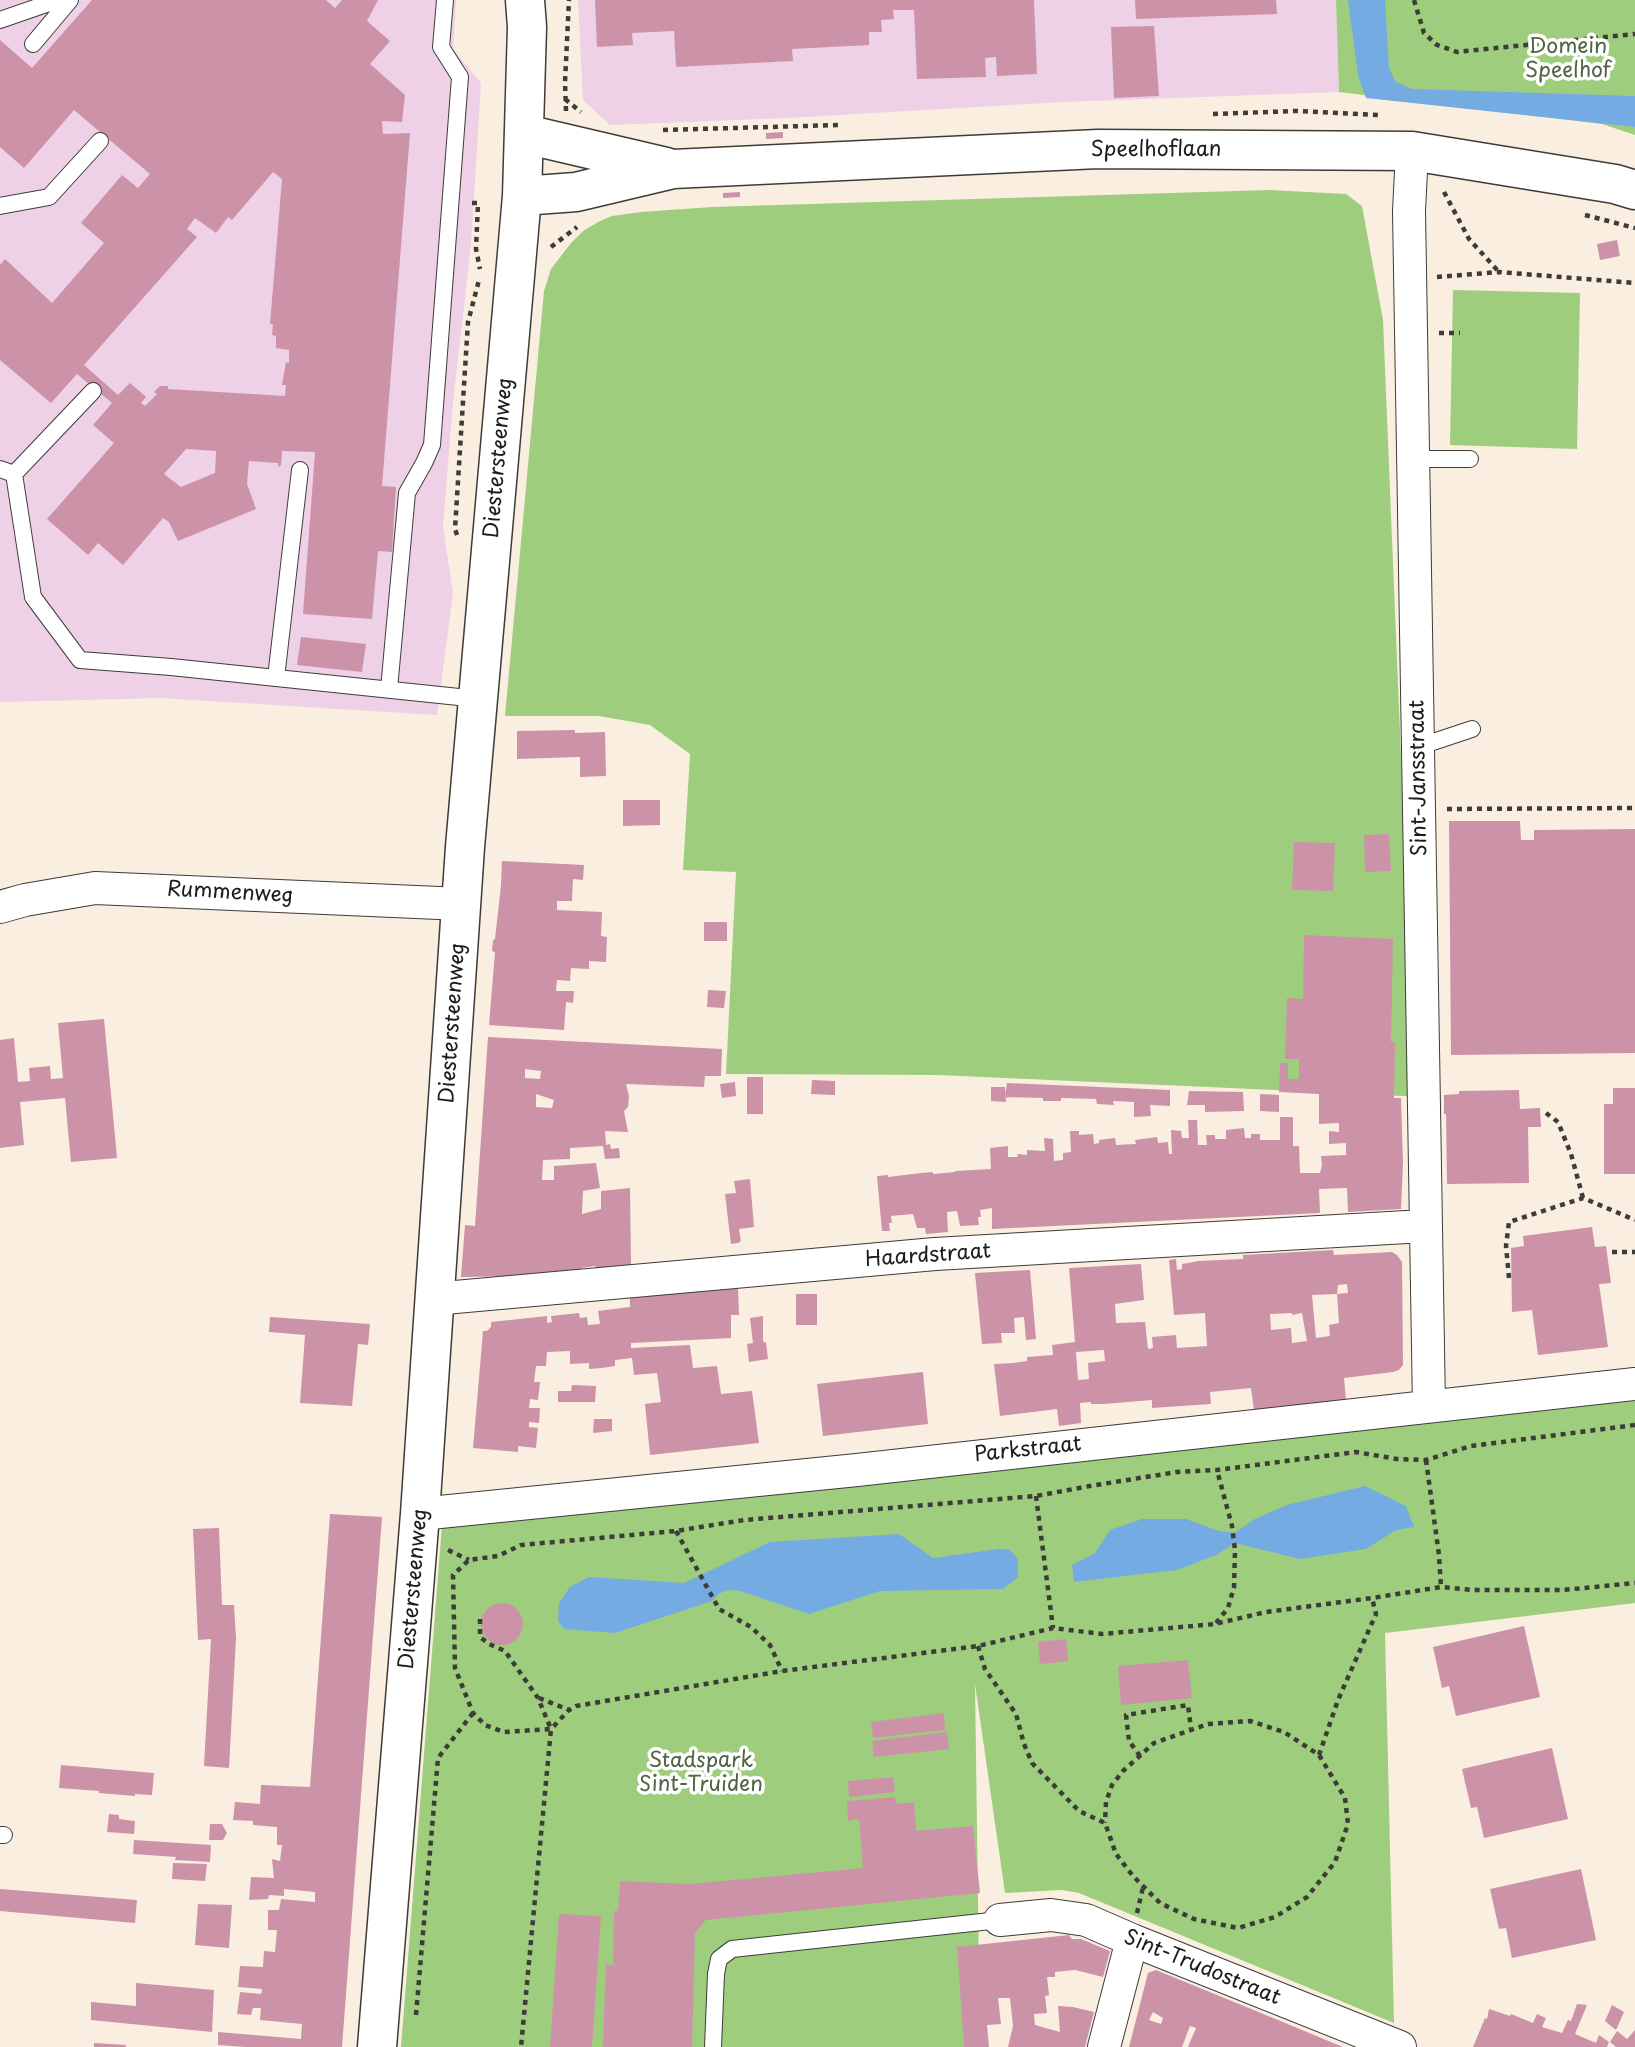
<!DOCTYPE html>
<html>
<head>
<meta charset="utf-8">
<style>
	body { margin:0 }
	canvas { display:block; background:#f9eedf }
</style>
</head>
<body>
<canvas width="1635" height="2047"></canvas>
<script>
const c = document.querySelector('canvas').getContext('2d');
c.lineJoin = 'round';
function fillPath(path, color) { c.fillStyle = color; c.fill(path, 'evenodd'); }
const toPath = rows => new Path2D(rows.map(r => 'M' + r).join(''));
function stroke(path, color, width, dash) { c.strokeStyle = color; c.lineWidth = width; c.lineCap = dash ? 'butt' : 'round'; c.setLineDash(dash || []); c.stroke(path); }
function label(font, color, halo, rows, align = 'center') {
  c.font = font + ' "Playpen Sans",sans-serif'; c.lineWidth = 7; c.setLineDash([]); c.textBaseline = 'middle'; c.strokeStyle = halo; c.fillStyle = color; for (const [text, x, y, turn = 0] of rows) {
    c.save(); c.translate(x, y); c.rotate((+turn || 0) * Math.PI / 180); c.textAlign = isNaN(turn) ? turn : align; if (halo) c.strokeText(text, 0, 0); c.fillText(text, 0, 0); c.restore();
  }
}
fillPath(toPath([
	[0,0,456,0,453,49,481,83,471,245,453,402,443,527,453,593,437,715,161,698,0,702],
	[578,0,1336,0,1339,92,1063,102,787,118,610,125,583,100]
]), '#eed0e7');
fillPath(toPath([
	[1336,0,1635,0,1635,135,1602,124,1339,92],
	[1269,190,1346,194,1362,206,1383,320,1407,903,1407,1096,1321,1094,1320,1092,938,1075,726,1074,736,872,683,870,690,754,650,725,599,716,505,716,544,291,551,269,571,243,583,231,598,222,612,216,641,212,712,207],
	[1453,290,1580,293,1577,449,1450,445],
	[1635,1395,1635,1603,1385,1633,1394,2023,1079,1893,1062,1890,1005,1893,975,1684,980,2047,401,2047,442,1525]
]), '#9ece7d');
fillPath(toPath([
	[1348,0,1385,0,1389,68,1396,82,1412,89,1635,96,1635,127,1366,98,1358,75],
	[1365,1486,1406,1506,1414,1527,1396,1530,1366,1549,1300,1559,1235,1543,1216,1555,1177,1570,1074,1582,1072,1565,1095,1553,1110,1530,1142,1519,1186,1519,1219,1531,1234,1533,1255,1519,1287,1505],
	[899,1534,933,1558,999,1549,1010,1550,1018,1559,1018,1577,1003,1589,880,1591,809,1614,740,1591,728,1590,718,1594,712,1601,615,1633,564,1629,558,1621,559,1603,570,1587,589,1577,684,1583,770,1542]
]), '#74abe3');
fillPath(toPath([
	[92,0,326,0,335,8,342,0,378,0,367,21,390,41,370,64,405,95,402,122,382,121,383,134,410,133,382,486,396,487,392,552,378,551,372,619,303,614,315,452,282,451,281,465,278,467,278,463,249,461,247,484,256,509,178,541,169,522,163,518,123,565,98,543,88,555,47,519,114,443,93,425,112,403,77,374,51,403,0,360,0,265,5,259,52,303,104,243,81,223,122,175,138,188,150,174,74,110,24,168,0,147,0,40,32,68],
	[273,172,282,179,270,324,273,324,272,335,276,336,276,348,289,350,289,363,286,362,282,385,286,385,285,396,168,389,168,386,160,386,154,392,157,394,145,406,141,403,146,397,130,383,118,395,84,365,197,237,187,229,195,218,216,233,228,217,232,220],
	[186,449,216,451,215,473,181,487,164,474],
	[595,0,1034,0,1037,74,997,76,996,57,985,58,986,77,917,79,914,10,893,10,894,19,881,20,882,32,869,32,869,45,792,49,793,61,676,67,674,31,632,33,633,45,597,47],
	[1135,0,1276,0,1277,14,1136,19],
	[1154,26,1159,96,1114,98,1111,27],
	[783,132,783,138,766,139,766,133],
	[740,192,740,197,723,198,723,193],
	[1617,240,1620,256,1600,260,1597,244],
	[301,637,366,644,362,672,297,665],
	[575,730,575,733,605,732,606,776,580,777,580,757,517,759,517,731],
	[623,800,660,800,660,825,623,826],
	[1449,821,1520,821,1521,840,1534,840,1534,830,1635,829,1635,1053,1451,1055],
	[1389,834,1391,871,1365,872,1364,835],
	[1294,842,1335,843,1333,891,1292,890],
	[502,861,584,865,583,880,573,879,572,901,557,901,557,910,602,912,601,936,607,937,606,962,589,961,589,969,571,968,570,981,557,980,556,991,574,991,573,1003,566,1002,564,1030,489,1025,495,952,492,951,493,940,495,939,501,885],
	[704,922,727,922,727,941,704,941],
	[1304,935,1393,939,1391,1042,1395,1042,1394,1098,1401,1098,1403,1163,1401,1209,1348,1212,1347,1188,1319,1189,1320,1213,992,1229,992,1208,980,1210,981,1217,978,1217,979,1225,960,1226,957,1211,947,1212,948,1232,926,1234,925,1228,917,1228,913,1214,891,1216,892,1223,889,1223,890,1231,882,1231,877,1176,888,1175,888,1177,921,1173,933,1172,933,1174,955,1172,955,1171,991,1169,990,1148,1008,1146,1008,1157,1018,1157,1017,1154,1027,1155,1027,1150,1045,1151,1044,1138,1053,1139,1054,1161,1063,1160,1063,1153,1071,1152,1070,1131,1079,1131,1079,1135,1093,1134,1094,1144,1099,1143,1099,1140,1115,1138,1116,1145,1136,1144,1135,1140,1157,1137,1158,1143,1168,1142,1169,1154,1172,1154,1171,1130,1181,1131,1182,1138,1189,1138,1188,1120,1197,1120,1198,1145,1207,1145,1206,1135,1215,1135,1215,1139,1226,1139,1226,1130,1244,1128,1245,1138,1251,1138,1251,1134,1260,1134,1260,1140,1280,1140,1280,1117,1293,1117,1293,1146,1299,1146,1300,1173,1320,1173,1322,1165,1321,1156,1346,1155,1346,1143,1329,1144,1329,1131,1339,1132,1339,1123,1319,1124,1319,1094,1279,1092,1280,1063,1288,1063,1288,1079,1299,1079,1299,1059,1285,1059,1287,998,1303,999],
	[708,990,726,991,724,1008,707,1007],
	[104,1019,117,1158,71,1162,65,1098,20,1102,24,1145,0,1148,0,1040,14,1038,18,1082,30,1081,29,1068,50,1066,51,1079,63,1078,58,1023],
	[488,1037,722,1049,721,1076,705,1076,704,1087,626,1084,629,1096,628,1107,624,1111,628,1132,605,1131,606,1145,610,1144,611,1149,619,1148,620,1158,605,1159,603,1146,570,1148,570,1159,543,1160,542,1180,554,1180,554,1166,596,1163,600,1188,583,1191,582,1214,601,1209,601,1191,630,1188,631,1265,596,1269,595,1266,581,1268,582,1270,527,1276,461,1277,465,1225,475,1226],
	[525,1069,541,1071,540,1079,525,1078],
	[536,1094,554,1100,552,1108,536,1107],
	[747,1077,763,1077,763,1114,747,1114],
	[812,1080,835,1081,835,1095,811,1094],
	[735,1082,736,1096,722,1098,720,1084],
	[1007,1083,1170,1090,1170,1106,1150,1105,1151,1116,1134,1117,1134,1102,1113,1101,1114,1105,1097,1104,1096,1099,1061,1098,1061,1101,1043,1101,1043,1098,1005,1097],
	[991,1087,1005,1087,1006,1102,991,1101],
	[1613,1088,1635,1088,1635,1174,1604,1174,1604,1104,1613,1104],
	[1519,1090,1520,1109,1540,1108,1541,1127,1528,1127,1529,1183,1447,1184,1446,1114,1444,1114,1444,1095,1459,1094,1459,1091],
	[1189,1091,1243,1092,1244,1111,1205,1112,1205,1105,1187,1105],
	[1260,1094,1279,1095,1279,1112,1260,1111],
	[750,1179,754,1227,739,1229,741,1241,738,1243,731,1244,725,1194,736,1193,734,1181],
	[1592,1227,1595,1247,1606,1246,1611,1283,1599,1284,1608,1347,1538,1355,1532,1310,1512,1312,1511,1248,1524,1246,1523,1236],
	[1333,1250,1334,1255,1392,1252,1397,1255,1402,1262,1403,1365,1399,1370,1393,1372,1344,1378,1346,1400,1254,1410,1251,1388,1210,1392,1211,1404,1152,1408,1152,1400,1104,1404,1091,1404,1091,1402,1080,1403,1081,1423,1059,1426,1057,1409,1000,1416,994,1364,1013,1363,1027,1361,1027,1357,1053,1355,1052,1345,1075,1342,1069,1268,1141,1264,1144,1300,1115,1304,1116,1323,1145,1322,1148,1349,1153,1348,1152,1337,1176,1335,1177,1348,1207,1346,1205,1313,1174,1315,1169,1260,1176,1259,1177,1270,1182,1269,1182,1264,1199,1261,1243,1259,1243,1255],
	[1347,1284,1348,1293,1337,1294,1339,1323,1329,1325,1330,1336,1316,1338,1312,1295,1337,1294,1338,1285],
	[1292,1313,1292,1315,1302,1313,1307,1341,1292,1343,1291,1328,1271,1330,1270,1314],
	[1104,1350,1105,1361,1088,1363,1089,1379,1078,1380,1076,1352],
	[1030,1270,1036,1339,1026,1340,1024,1317,1014,1318,1015,1333,1001,1333,1002,1343,982,1344,975,1273],
	[738,1288,739,1315,731,1315,731,1338,631,1343,631,1348,690,1345,693,1368,717,1366,721,1394,752,1391,759,1443,650,1455,645,1404,661,1402,657,1373,634,1375,632,1358,615,1360,615,1366,602,1368,589,1369,589,1363,570,1364,570,1351,547,1352,546,1366,536,1366,534,1382,540,1382,538,1400,530,1399,529,1408,540,1408,539,1423,529,1422,529,1427,538,1428,536,1448,518,1446,518,1452,473,1448,483,1331,487,1331,491,1327,491,1322,547,1316,547,1323,552,1322,551,1316,579,1313,580,1318,587,1317,588,1325,600,1324,598,1311,630,1307,630,1293],
	[796,1294,817,1294,817,1325,796,1325],
	[763,1316,763,1341,766,1343,768,1359,749,1362,747,1344,753,1343,750,1318],
	[270,1317,370,1324,368,1345,358,1344,352,1406,300,1403,305,1335,269,1332],
	[923,1372,928,1424,823,1436,817,1384],
	[572,1385,596,1386,595,1402,558,1402,558,1391,571,1391],
	[594,1419,612,1419,612,1431,593,1433],
	[330,1514,382,1517,342,2047,245,2047,218,2045,218,2032,301,2039,302,2024,260,2020,261,2008,253,2008,251,2015,237,2014,240,1992,261,1994,262,1989,238,1987,240,1966,263,1967,264,1951,275,1952,277,1930,268,1930,268,1910,279,1910,281,1899,315,1902,315,1892,284,1889,284,1896,269,1895,268,1899,249,1900,251,1877,274,1878,272,1859,280,1861,282,1845,277,1845,277,1827,253,1825,253,1821,233,1820,235,1802,260,1804,261,1785,310,1787],
	[219,1528,222,1605,234,1605,236,1638,229,1768,204,1766,211,1639,198,1640,193,1529],
	'481 1624a21 21 0 1 1 42 0a21 21 0 1 1-42 0Z',
	[1524,1626,1540,1697,1456,1716,1449,1686,1442,1688,1433,1647],
	[1066,1639,1068,1661,1040,1664,1038,1642],
	[1188,1660,1192,1698,1121,1705,1118,1666],
	[944,1713,945,1730,873,1738,871,1722],
	[947,1732,949,1749,874,1757,872,1741],
	[1552,1748,1568,1819,1484,1838,1477,1807,1471,1808,1462,1769],
	[61,1765,154,1773,152,1795,135,1794,135,1796,99,1793,99,1791,59,1788],
	[893,1777,895,1792,849,1797,848,1781],
	[895,1797,896,1804,914,1802,916,1831,973,1826,980,1893,706,1920,695,1933,692,2047,603,2047,606,1964,613,1965,614,1911,618,1911,620,1881,690,1884,863,1868,859,1819,848,1821,847,1801],
	[109,1814,119,1815,119,1819,135,1821,134,1834,107,1832],
	[210,1824,222,1824,227,1833,223,1840,209,1840],
	[134,1840,211,1845,210,1862,175,1860,176,1857,133,1854],
	[173,1863,207,1864,205,1881,172,1879],
	[1581,1869,1596,1940,1512,1958,1506,1928,1499,1929,1490,1889],
	[0,1889,137,1900,135,1923,0,1911],
	[198,1904,232,1905,229,1948,195,1945],
	[559,1914,601,1916,592,2047,550,2047],
	[1069,1935,1072,1939,1081,1939,1110,1951,1103,1977,1075,1970,1055,1972,1055,1977,1047,1977,1049,1995,1045,1996,1047,2013,1034,2014,1035,2025,1060,2032,1058,2006,1073,2007,1094,2012,1085,2047,1008,2047,1013,2026,1010,1998,998,1998,1001,2024,987,2025,989,2047,964,2047,957,1947],
	[1156,1970,1278,2020,1343,2047,1188,2047,1196,2028,1190,2026,1182,2047,1129,2047,1148,1973],
	[1153,2012,1163,2018,1161,2024,1149,2020],
	[136,1983,214,1990,212,2032,91,2020,91,2002,136,2006],
	[1577,2004,1587,2005,1575,2034,1596,2043,1599,2035,1609,2042,1607,2047,1473,2047,1485,2018,1487,2019,1489,2009,1510,2016,1511,2014,1533,2023,1537,2014,1546,2018,1542,2027,1562,2033,1568,2020,1571,2021],
	[1612,2005,1624,2012,1616,2030,1605,2021],
	[1635,2030,1635,2047,1616,2047,1610,2042,1617,2031,1627,2039],
	[94,2043,126,2045,126,2047,94,2047]
]), '#cc93a8');
const lane = toPath([
	[0,20,58,0],
	[33,44,70,0],
	[0,206,49,197,100,141],
	[1412,459,1470,459],
	[0,469,14,474,33,597,80,660,171,667,478,699],
	[14,474,93,391],
	[276,678,300,470],
	[389,689,407,493,424,463,432,445,460,77,441,47,445,0],
	[1418,747,1472,729],
	[0,1835,4,1835],
	[713,2047,716,1974,719,1959,732,1949,1000,1920]
]);
const street = toPath([
	[1412,151,1409,211,1429,1406],
	[0,907,25,900,95,888,462,904],
	[433,1299,935,1254,1424,1226],
	[420,1514,857,1470,1635,1384],
	[1000,1920,1051,1915,1086,1920,1132,1940,1400,2047],
	[1104,2047,1132,1940]
]);
const secondary = toPath([
	[525,134,666,167],
	[522,196,576,192,673,169,1098,149,1412,151,1615,184,1635,190],
	[377,2047,420,1514,465,847,522,196,527,27,525,0]
]);
stroke(lane, '#3d3c39', 18);
stroke(street, '#3d3c39', 34);
stroke(secondary, '#3d3c39', 41);
stroke(toPath([
	[1414,0,1424,33,1437,45,1457,52,1635,34],
	[565,99,581,112],
	[566,111,565,82,569,0],
	[1213,114,1296,111,1379,115],
	[663,130,840,125],
	[1444,192,1469,239,1499,272],
	[472,203,478,203,476,249,480,269],
	[1585,215,1635,228],
	[551,247,577,227],
	[1437,277,1499,272,1635,283],
	[1439,333,1460,333],
	[457,535,455,529,468,322,479,280],
	[1447,809,1635,808],
	[1546,1113,1558,1122,1571,1154,1583,1198],
	[1612,1252,1635,1252],
	[1509,1278,1506,1246,1509,1222,1583,1198,1635,1220],
	[1635,1425,1471,1446,1426,1460,1397,1459,1356,1452,1217,1470,1177,1472,1090,1486,1036,1496,744,1520,676,1531,521,1545,498,1556,469,1560,453,1575,455,1668,473,1713,485,1725,504,1732,551,1729,569,1710,576,1706,782,1671,978,1646,1053,1628,1102,1634,1215,1624,1266,1612,1372,1598,1441,1587,1473,1590,1563,1590,1635,1583],
	[1426,1460,1439,1555,1441,1587],
	[1036,1496,1053,1628],
	[676,1531,719,1609,751,1627,770,1645,782,1671],
	[448,1550,469,1560],
	[480,1619,480,1637,489,1644,505,1651,538,1698,551,1729,521,2047],
	[1216,1623,1228,1608,1234,1587,1235,1550,1232,1526,1217,1470],
	[978,1646,985,1669,1016,1714,1024,1744,1032,1763,1079,1811,1105,1823,1116,1854,1133,1876,1160,1903,1194,1919,1238,1928,1275,1917,1307,1897,1335,1862,1348,1824,1345,1798,1319,1755,1284,1732,1250,1721,1208,1724,1154,1743,1123,1771,1112,1785,1106,1802,1105,1823],
	[539,1698,569,1710],
	[1319,1755,1338,1700,1376,1614,1372,1598],
	[1140,1756,1129,1741,1126,1715,1188,1705,1191,1729],
	[1137,1913,1143,1887],
	[416,2015,438,1758,473,1713]
]), '#3d3c39', 4.5, [5, 5]);
stroke(lane, '#fff', 16);
stroke(street, '#fff', 32);
stroke(secondary, '#fff', 38);
label('21px', '#506343', '#fff', [
	["Domein",1568,47],
	["Speelhof",1568,71],
	["Stadspark",701,1761],
	["Sint-Truiden",701,1785]
]);
label('21px', '#1c1c1c', '#fff', [
	["Speelhoflaan",1156,150],
	["Diestersteenweg",499,458,-85],
	["Sint-Jansstraat",1419,778,-91],
	["Rummenweg",230,893,3],
	["Diestersteenweg",453,1023,-86],
	["Haardstraat",928,1256,-4],
	["Parkstraat",1028,1450,-6],
	["Diestersteenweg",414,1589,-85],
	["Sint-Trudostraat",1202,1968,22]
]);
</script>
</body>
</html>
